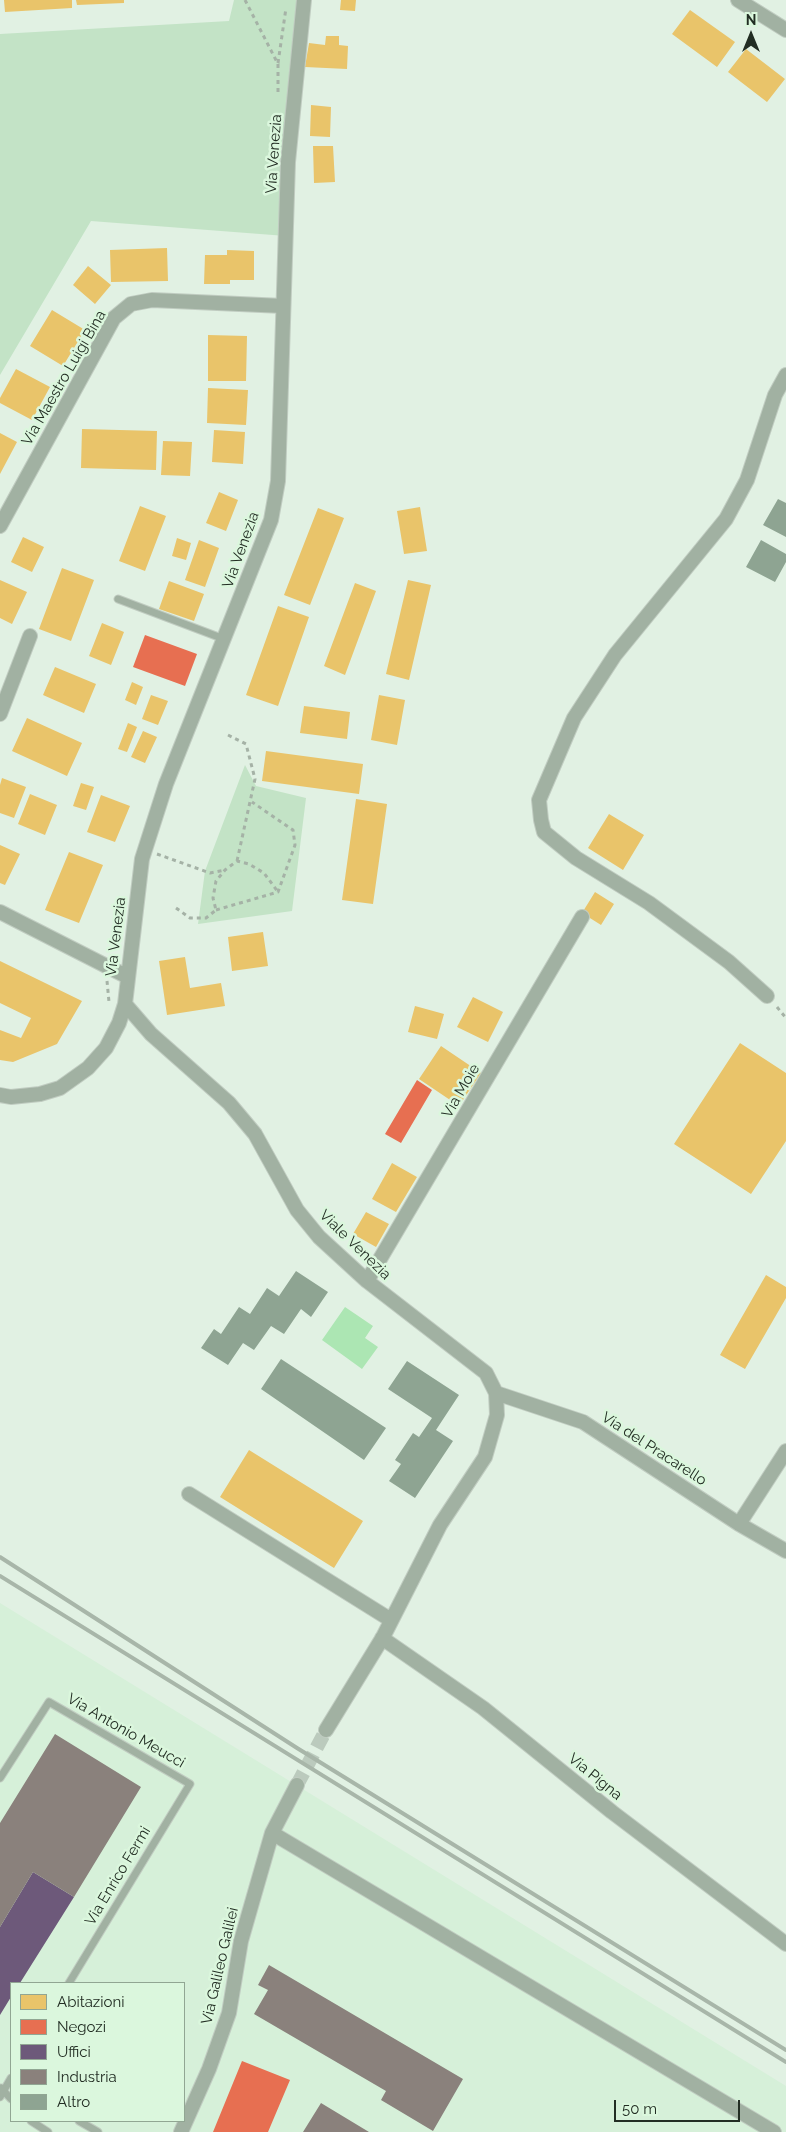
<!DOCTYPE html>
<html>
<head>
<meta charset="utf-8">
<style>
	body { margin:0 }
	#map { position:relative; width:786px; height:2132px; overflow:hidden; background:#e1f1e3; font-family:Raleway,sans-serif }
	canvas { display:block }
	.legend { position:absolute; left:10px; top:1982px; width:175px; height:140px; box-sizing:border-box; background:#dbf7dd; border:1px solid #91a693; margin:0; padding:6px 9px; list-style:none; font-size:15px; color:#222d23 }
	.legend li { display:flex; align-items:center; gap:10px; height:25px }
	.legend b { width:25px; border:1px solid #91a693 }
	.north { position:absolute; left:726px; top:10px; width:50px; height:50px; -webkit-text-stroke:4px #dbf7dd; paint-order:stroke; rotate:0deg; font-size:14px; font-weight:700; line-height:20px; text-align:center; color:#222d23 }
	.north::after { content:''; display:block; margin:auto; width:18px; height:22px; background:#222d23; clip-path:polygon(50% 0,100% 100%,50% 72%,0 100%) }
	.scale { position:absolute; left:614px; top:2100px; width:126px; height:22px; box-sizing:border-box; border:2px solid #222d23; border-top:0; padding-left:6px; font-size:15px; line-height:18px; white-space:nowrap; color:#222d23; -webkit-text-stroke:4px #dbf7dd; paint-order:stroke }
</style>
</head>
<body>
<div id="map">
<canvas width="786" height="2132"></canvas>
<ul class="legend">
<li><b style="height:14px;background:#e9c46a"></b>Abitazioni</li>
<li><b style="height:14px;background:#e76f51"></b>Negozi</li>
<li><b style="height:14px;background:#6d597a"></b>Uffici</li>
<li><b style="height:14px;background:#8a817c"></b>Industria</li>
<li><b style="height:14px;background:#8ea492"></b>Altro</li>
</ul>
<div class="north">N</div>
<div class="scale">50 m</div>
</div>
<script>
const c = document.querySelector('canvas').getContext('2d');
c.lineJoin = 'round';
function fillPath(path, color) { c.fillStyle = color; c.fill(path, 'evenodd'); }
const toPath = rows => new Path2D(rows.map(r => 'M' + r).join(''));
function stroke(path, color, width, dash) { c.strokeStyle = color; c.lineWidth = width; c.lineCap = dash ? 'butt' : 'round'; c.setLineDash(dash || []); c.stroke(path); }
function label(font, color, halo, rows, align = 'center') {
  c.font = font + ' Raleway,sans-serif'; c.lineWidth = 5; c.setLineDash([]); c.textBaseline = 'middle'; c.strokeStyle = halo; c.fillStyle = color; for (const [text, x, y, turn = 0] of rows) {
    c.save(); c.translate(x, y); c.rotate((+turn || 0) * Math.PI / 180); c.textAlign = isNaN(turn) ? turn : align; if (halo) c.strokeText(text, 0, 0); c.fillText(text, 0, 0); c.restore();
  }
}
fillPath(toPath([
	[0,1603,786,2086,786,2132,0,2132],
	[11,1983,184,1983,184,2121,11,2121]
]), '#d6f0d9');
fillPath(toPath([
	[234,0,304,0,286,236,91,221,0,375,0,34,229,21],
	[245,765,256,786,306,798,292,911,198,924,205,871]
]), '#c3e3c6');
fillPath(toPath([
	[345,1307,373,1326,365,1338,378,1347,362,1369,322,1340]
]), '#ace6b3');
fillPath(toPath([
	[4,0,72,0,72,8,5,12],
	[76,0,124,0,124,3,77,5],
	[341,0,356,0,355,11,340,10],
	[690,10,735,42,717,67,672,34],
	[326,36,339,36,339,45,348,46,347,69,305,67,309,43,325,45],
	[746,49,785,79,767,102,728,72],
	[311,105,331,107,330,137,310,136],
	[313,146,333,146,335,182,314,183],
	[167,248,168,281,111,282,110,250],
	[227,250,254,251,254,280,230,280,230,284,204,284,205,255,227,255],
	[88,266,111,285,95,304,73,285],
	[52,310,85,330,63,366,30,346],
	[208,335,247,336,246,381,208,381],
	[16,369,50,387,32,420,0,403,0,398],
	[208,388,248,390,246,425,207,423],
	[82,429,157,431,156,470,81,468],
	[214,430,245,432,243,464,212,462],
	[0,433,17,442,0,474],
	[163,441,192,442,190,476,161,475],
	[219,492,238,500,226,531,206,523],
	[140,506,166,516,145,571,119,561],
	[420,507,427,551,404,554,397,511],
	[318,508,344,518,310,605,284,595],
	[23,537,44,547,32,572,11,562],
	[177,538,191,543,186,560,172,556],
	[199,540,219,548,205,587,185,580],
	[62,568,94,580,71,641,39,629],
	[0,580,27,592,12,624,0,618],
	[408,580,431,585,409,680,386,674],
	[169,581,204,594,194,621,159,609],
	[355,583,376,591,345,675,324,666],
	[278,606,309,617,278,706,246,695],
	[102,623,124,632,111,665,89,656],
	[55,667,96,684,84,713,43,695],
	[132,682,143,687,136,705,125,700],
	[151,695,168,701,158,725,142,719],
	[379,695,405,700,397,745,371,740],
	[304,706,350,712,347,739,300,733],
	[27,718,82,743,67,776,12,751],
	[128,723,137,727,127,752,118,749],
	[143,731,157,737,145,763,131,757],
	[266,751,363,764,359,794,262,781],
	[2,778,26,787,14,818,0,813,0,785],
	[81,783,94,787,86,810,73,806],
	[30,794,57,805,45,835,18,824],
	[101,795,130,806,115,842,87,832],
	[356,799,387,804,373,904,342,900],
	[609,814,644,835,623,870,588,848],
	[0,845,20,854,5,885,0,883],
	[69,852,103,865,79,923,45,910],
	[595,892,614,904,601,925,582,913],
	[263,932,268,966,232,971,228,937],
	[185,957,190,988,221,983,225,1006,167,1015,159,961],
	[0,961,82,1001,57,1044,13,1062,0,1060,0,1030,21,1038,31,1018,0,1003],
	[473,997,503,1012,488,1042,457,1027],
	[415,1006,444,1014,437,1039,408,1032],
	[740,1043,786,1073,786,1141,751,1194,674,1144],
	[441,1046,481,1073,459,1106,419,1079],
	[392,1163,417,1177,396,1212,372,1199],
	[366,1212,389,1224,376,1247,353,1234],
	[766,1275,786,1287,786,1298,745,1369,720,1355],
	[249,1450,363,1521,334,1568,220,1497]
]), '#e9c46a');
fillPath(toPath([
	[145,635,197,654,185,686,133,667],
	[417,1080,432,1090,401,1143,385,1134],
	[242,2061,290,2080,268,2132,213,2132]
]), '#e76f51');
fillPath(toPath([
	[33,1872,74,1897,20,1983,11,1983,11,1997,0,2015,0,1927]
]), '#6d597a');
fillPath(toPath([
	[55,1734,141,1787,74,1897,33,1872,0,1927,0,1823],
	[269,1965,463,2079,433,2131,381,2100,386,2091,254,2014,268,1990,258,1985],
	[321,2103,369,2132,303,2132]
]), '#8a817c');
fillPath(toPath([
	[778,499,786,503,786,537,763,525],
	[761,540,786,554,786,562,775,582,746,567],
	[296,1271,328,1292,311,1317,301,1309,284,1334,271,1326,254,1350,243,1343,228,1365,201,1348,214,1329,221,1334,239,1307,250,1314,267,1288,279,1296],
	[281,1359,386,1428,364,1460,261,1389],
	[407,1361,459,1395,436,1430,453,1441,415,1498,389,1481,401,1464,395,1460,413,1433,419,1437,432,1418,388,1389]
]), '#8ea492');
stroke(toPath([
	[297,1785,326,1730]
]), '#bbcabd', 14, [14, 7]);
const service = toPath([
	[118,599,224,639],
	[0,1778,49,1702,190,1784,69,1983],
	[1,2088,11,2099],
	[0,2097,11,2078],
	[31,2121,48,2132],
	[79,2121,98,2132]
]);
const minor = toPath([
	[738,0,786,30],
	[0,526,114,318,131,304,152,300,283,306],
	[0,714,30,636],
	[0,912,128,977],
	[767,996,729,962,649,903,576,858,544,832,541,820,539,800,574,718,615,655,726,519,747,480,775,395,786,375],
	[125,1004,151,1034,229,1103,255,1134,297,1210,319,1237,367,1281,486,1373,496,1393,497,1415,485,1457,440,1525,383,1637,326,1730],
	[0,1095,11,1097,40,1094,60,1088,88,1068,106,1048,119,1023,125,1004,142,859,166,784,271,520,278,481,288,162,304,0],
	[367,1281,582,917],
	[496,1393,583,1422,739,1524,786,1551],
	[189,1494,391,1620],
	[739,1524,786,1451],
	[382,1638,483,1708,612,1812,786,1944],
	[272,1833,774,2132],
	[181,2132,209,2069,229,2013,241,1941,272,1833,297,1785]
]);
stroke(service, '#c0ccc1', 9);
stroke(minor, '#c0ccc1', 16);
stroke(toPath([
	[245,0,278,64,278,96],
	[278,63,286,8],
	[228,735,246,744,255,779,237,861],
	[157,854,210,873,225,870],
	[176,908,190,918,206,918,216,910,213,898,216,881,225,870,237,861,249,864,264,873,278,892],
	[216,910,278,892,295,845,293,830,252,802],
	[107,981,109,1002],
	[777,1007,786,1018]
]), '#a5b2a6', 3, [4, 4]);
stroke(service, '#a1b1a2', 7);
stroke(minor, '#a1b1a2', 14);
stroke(toPath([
	[0,1557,297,1748,786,2050],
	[0,1576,786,2062]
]), '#a8b6a9', 4);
label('15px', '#222d23', '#dbf7dd', [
	["Via Venezia",274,154,-86],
	["Via Maestro Luigi Bina",64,378,-60],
	["Via Venezia",241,550,-70],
	["Via Venezia",116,937,-83],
	["Via Moie",461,1091,-60],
	["Viale Venezia",355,1245,44],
	["Via del Pracarello",654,1449,33],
	["Via Antonio Meucci",126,1731,30],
	["Via Pigna",595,1777,39],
	["Via Enrico Fermi",118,1876,-59],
	["Via Galileo Galilei",220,1966,-77]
]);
</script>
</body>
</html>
